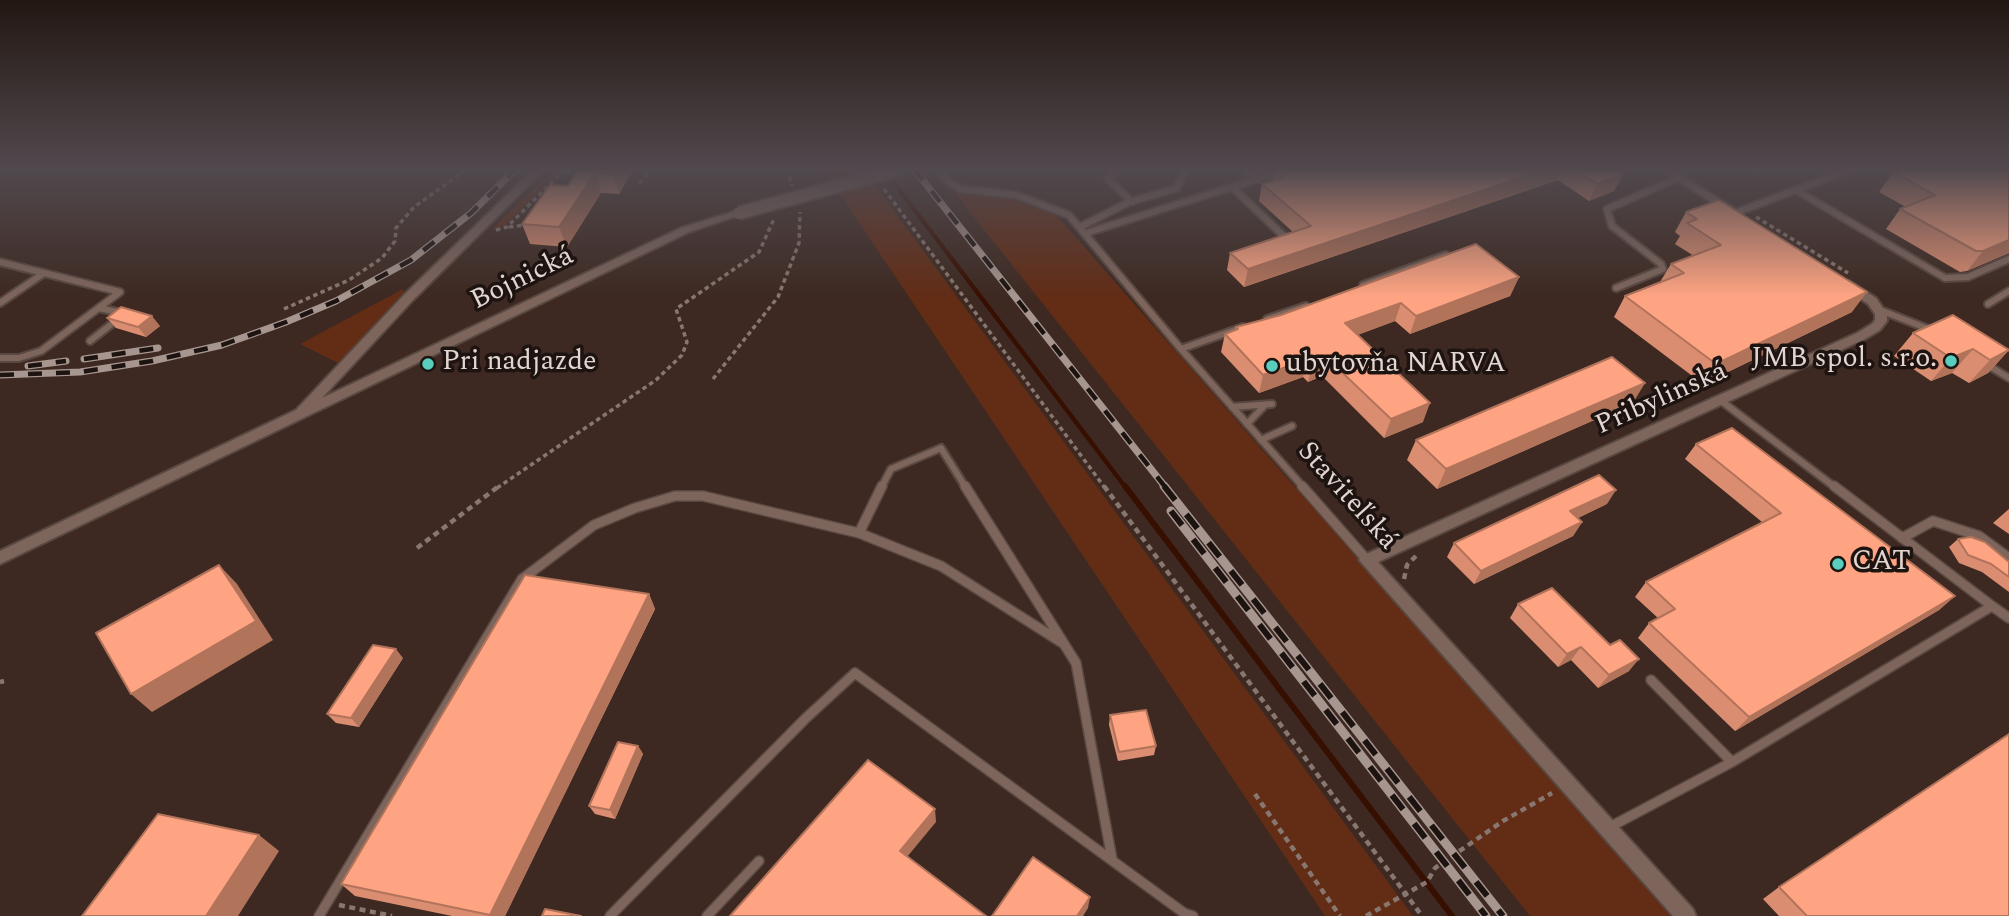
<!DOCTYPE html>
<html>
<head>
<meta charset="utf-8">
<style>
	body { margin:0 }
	canvas { display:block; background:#3d2921 }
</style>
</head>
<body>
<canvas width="2009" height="916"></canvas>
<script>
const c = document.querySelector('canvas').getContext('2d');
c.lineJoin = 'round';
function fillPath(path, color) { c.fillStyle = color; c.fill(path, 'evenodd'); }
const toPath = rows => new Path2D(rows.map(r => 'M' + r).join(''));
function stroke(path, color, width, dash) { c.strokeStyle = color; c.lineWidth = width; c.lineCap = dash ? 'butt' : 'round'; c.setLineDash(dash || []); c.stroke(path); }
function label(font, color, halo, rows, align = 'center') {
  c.font = font + ' Spectral,serif'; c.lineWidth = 7; c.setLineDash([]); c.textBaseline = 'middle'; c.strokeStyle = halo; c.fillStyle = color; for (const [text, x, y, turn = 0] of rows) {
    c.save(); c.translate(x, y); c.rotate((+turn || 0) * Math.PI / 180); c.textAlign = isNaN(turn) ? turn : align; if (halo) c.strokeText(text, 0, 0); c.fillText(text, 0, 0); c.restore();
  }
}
fillPath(toPath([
	[823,169,863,169,1413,916,1325,916],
	[552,171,559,172,504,226,491,230],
	[954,192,1007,198,1056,215,1672,916,1530,916],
	[403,289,404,293,338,363,300,344]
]), '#622c15');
stroke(toPath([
	[888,175,1126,488]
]), '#370f00', 4.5);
stroke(toPath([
	[1125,486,1452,916]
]), '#370f00', 6);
const laneFar1 = toPath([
	[937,169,950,183,961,189,1016,195,1069,215,1181,349,1304,488],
	[1119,169,1108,179,1132,202],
	[1246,169,1258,179],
	[1757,169,1760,169],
	[1796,190,1945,278,1968,277,2009,259],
	[1735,213,1851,169],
	[1080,227,1129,202,1177,188,1185,171,1183,169],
	[1086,233,1232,187],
	[1289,241,1232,187,1290,169],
	[0,262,120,292,41,351,19,358,0,358],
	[1363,285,1446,255],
	[1616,288,1663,269,1661,264,1612,226,1607,209,1678,178],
	[0,303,44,273],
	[1988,304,2009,291],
	[99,308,122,313],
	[1880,310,1931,330],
	[1267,319,1306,306],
	[90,341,118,319],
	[1181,349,1243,327],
	[1986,364,2009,378],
	[1720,400,1836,488],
	[1232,407,1272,404],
	[1247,424,1265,405],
	[1261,440,1292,426],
	[881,488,891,469,941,448,966,488]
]);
const lane = toPath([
	[965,486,1076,663,1112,859],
	[1302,486,1367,560],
	[1834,486,1992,606],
	[859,533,882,486],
	[1902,538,1933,521,1979,536,2009,558],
	[1651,680,1732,762],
	[1608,828,1732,762,1992,606,2009,618],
	[319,916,522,579,594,525,635,508,675,496,703,496,859,533,941,566,1064,644],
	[610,916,806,718,855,673,1184,913,1193,916],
	[707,916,759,861]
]);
const street = toPath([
	[534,169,545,169,413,300,322,398,681,228,739,210,745,213,689,232,0,564,0,551,296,410,405,294,534,169],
	[1659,169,1671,169,1737,210,1731,213,1727,212,1659,169],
	[1849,281,1876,298,1887,314,1887,321,1880,330,1865,339,1378,562,1693,909,1696,916,1673,916,1359,560,1362,556,1857,333,1872,324,1875,320,1875,314,1868,304,1845,288,1843,285,1845,282,1849,281]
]);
stroke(laneFar1, '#594841', 10);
stroke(lane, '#594841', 12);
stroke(street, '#594841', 4);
stroke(toPath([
	[551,169,581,173],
	[787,169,792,186],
	[639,183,654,169],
	[884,189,1105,488],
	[1756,217,1848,273],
	[509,227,525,225],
	[496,230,507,227,565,169],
	[284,309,349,280,382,258,395,241,396,228,414,207,467,169],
	[713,379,778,297,799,243,800,212],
	[497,488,656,380,682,355,687,342,676,309,759,252,774,219]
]), '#887770', 3.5, [4.5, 3.5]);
stroke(toPath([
	[1104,486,1422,916],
	[417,548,499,486],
	[1404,579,1407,565,1419,553],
	[0,682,4,681],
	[1255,794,1340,916],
	[339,905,392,916],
	[1366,916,1427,882,1435,868,1503,821,1552,793]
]), '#887770', 4.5, [6, 4.5]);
stroke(laneFar1, '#7d655c', 6);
stroke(lane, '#7d655c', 9);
fillPath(street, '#7d655c');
const railFar1 = toPath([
	[914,169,1166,488],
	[84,359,158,348],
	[28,366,66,361],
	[0,375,80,372,152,361,222,345,286,322,336,301,411,260,471,213,516,169]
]);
const rail = toPath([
	[1164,486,1503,916],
	[1171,511,1486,916]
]);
stroke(railFar1, '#a6968f', 7);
stroke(rail, '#a6968f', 9);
stroke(railFar1, '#1d1411', 4.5, [14]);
stroke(rail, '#1d1411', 6, [18]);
const streetBridge = toPath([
	[739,213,901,169]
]);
stroke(streetBridge, '#594841', 16, []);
stroke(streetBridge, '#7d655c', 12);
fillPath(toPath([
	[579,169,634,169,619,194,601,193,567,247,530,244,522,224,568,186],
	[1280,169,1615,169,1623,174,1614,191,1589,201,1558,180,1244,287,1227,270,1230,253,1293,232,1259,201,1262,184,1273,181,1275,170],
	[1893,172,1923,172,2009,253,1967,271,1960,272,1886,229,1900,209,1906,207,1879,192],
	[1686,212,1852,312,1703,384,1614,317,1625,296,1660,282,1671,264,1694,256,1675,244,1680,236,1675,232],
	[1519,277,1510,296,1410,334,1395,321,1357,335,1423,422,1384,438,1322,376,1308,382,1303,377,1259,393,1221,352,1225,334,1235,330,1236,327],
	[107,318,160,326,146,337,116,328],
	[1913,333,2009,350,1988,373,1969,383,1952,373,1931,381,1894,356],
	[1633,403,1437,489,1407,460,1416,440],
	[1696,444,1955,596,1939,610,1735,731,1638,638,1649,623,1658,618,1635,597,1646,582,1762,522,1685,459],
	[1607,504,1578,518,1582,522,1573,536,1474,584,1447,557,1454,543],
	[2009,509,2009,534,1993,523],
	[1958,539,2009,562,2009,592,1982,572,1959,563,1949,547],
	[649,594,655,609,505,916,452,916,355,896,341,884],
	[1518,604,1629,671,1598,688,1571,660,1558,667,1510,618],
	[403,658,359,727,336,723,327,714],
	[1110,715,1156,746,1154,755,1118,761,1109,725],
	[638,746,643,754,615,819,595,814,589,806],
	[1779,887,2009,916,1779,916,1763,899]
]), '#da8d70');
fillPath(toPath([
	[616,169,634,169,619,194,613,174],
	[1547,169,1563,169,1558,180,1244,287,1248,269],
	[595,173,601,193,567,247,559,227],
	[1623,174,1614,191,1589,201,1597,184],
	[2009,240,2009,253,1967,271,1983,251],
	[1519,277,1510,296,1410,334,1416,316],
	[1867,292,1852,312,1703,384,1716,364],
	[1401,303,1395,321,1339,342,1345,323],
	[152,316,160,326,146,337,138,327],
	[1973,349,1952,373,1931,381,1951,358],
	[2009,350,1988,373,1969,383,1990,360],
	[1327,358,1322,376,1308,382,1313,364],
	[1309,359,1303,377,1259,393,1263,375],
	[1645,383,1633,403,1437,489,1446,469],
	[1430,403,1423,422,1384,438,1391,419],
	[1616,490,1607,504,1562,525,1570,511],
	[1582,522,1573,536,1474,584,1481,571],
	[219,565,237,584,273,640,152,712,131,694],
	[649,594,655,609,505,916,491,916,490,915],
	[1955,596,1939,610,1735,731,1749,717],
	[1581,647,1571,660,1558,667,1567,654],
	[396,649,403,658,359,727,351,718],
	[1639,659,1629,671,1598,688,1609,675],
	[638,746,643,754,615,819,610,810],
	[935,809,936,822,902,863,900,851],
	[259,835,279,851,238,916,206,916],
	[1090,897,1088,908,1083,916,1077,916]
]), '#b2735b');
const building = toPath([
	[579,169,616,169,613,174,595,173,559,227,522,224,550,185,568,186,579,169],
	[1280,169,1547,169,1248,269,1230,253,1311,226,1262,184,1284,177,1275,170,1280,169],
	[1574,169,1615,169,1623,174,1597,184,1574,169],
	[1902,169,1917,169,1923,172,1932,169,2009,169,2009,240,1983,251,1976,251,1900,209,1935,195,1893,172,1902,169],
	[1719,200,1867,292,1716,364,1625,296,1684,273,1671,264,1721,245,1687,223,1697,219,1686,212,1719,200],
	[1476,244,1519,277,1416,316,1401,303,1345,323,1430,403,1391,419,1327,358,1313,364,1309,359,1263,375,1225,334,1238,329,1236,327,1281,315,1476,244],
	[121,307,152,316,138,327,107,318,121,307],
	[1953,315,2009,350,1990,360,1973,349,1951,358,1913,333,1953,315],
	[1612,357,1645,383,1446,469,1416,440,1612,357],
	[1732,428,1955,596,1749,717,1649,623,1675,609,1646,582,1781,513,1696,444,1732,428],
	[1599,475,1616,490,1570,511,1582,522,1481,571,1454,543,1599,475],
	[1971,537,1985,542,2009,562,2009,577,1991,564,1968,555,1958,539,1971,537],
	[219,565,256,621,131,694,96,633,219,565],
	[525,575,649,594,490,915,341,884,525,575],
	[1552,588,1610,645,1620,640,1639,659,1609,675,1581,647,1567,654,1518,604,1552,588],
	[373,645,396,649,351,718,327,714,373,645],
	[1146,710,1156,746,1119,752,1110,715,1146,710],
	[2009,734,2009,916,1807,916,1779,887,2009,734],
	[618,742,638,746,610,810,589,806,618,742],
	[868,760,935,809,900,851,986,916,730,916,868,760],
	[158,814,259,835,206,916,82,916,158,814],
	[1033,857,1090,897,1077,916,992,916,1033,857],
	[545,909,581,916,542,916,545,909]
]);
fillPath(building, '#fea482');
stroke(building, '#b2735b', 2);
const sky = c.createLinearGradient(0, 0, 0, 297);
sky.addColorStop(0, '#221712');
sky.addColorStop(0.57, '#51494e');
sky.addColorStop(1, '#51494e00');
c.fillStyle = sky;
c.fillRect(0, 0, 2009, 297);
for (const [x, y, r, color] of [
	[1951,361,7,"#59cebe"],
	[428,364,7,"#59cebe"],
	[1272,366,7,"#59cebe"],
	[1838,564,7,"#59cebe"]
]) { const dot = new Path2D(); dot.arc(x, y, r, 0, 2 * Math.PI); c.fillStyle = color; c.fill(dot); stroke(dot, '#1d1411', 2.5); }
label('28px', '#e3d6d0', '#1d1411', [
	["Bojnická",523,280,-26],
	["Pribylinská",1662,400,-24],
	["Staviteľská",1346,497,48]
]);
label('28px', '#e3d6d0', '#1d1411', [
	["JMB spol. s.r.o.",1937,361,"right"],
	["Pri nadjazde",442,364],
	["ubytovňa NARVA",1286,366],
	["CAT",1852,564]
], 'left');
</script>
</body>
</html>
